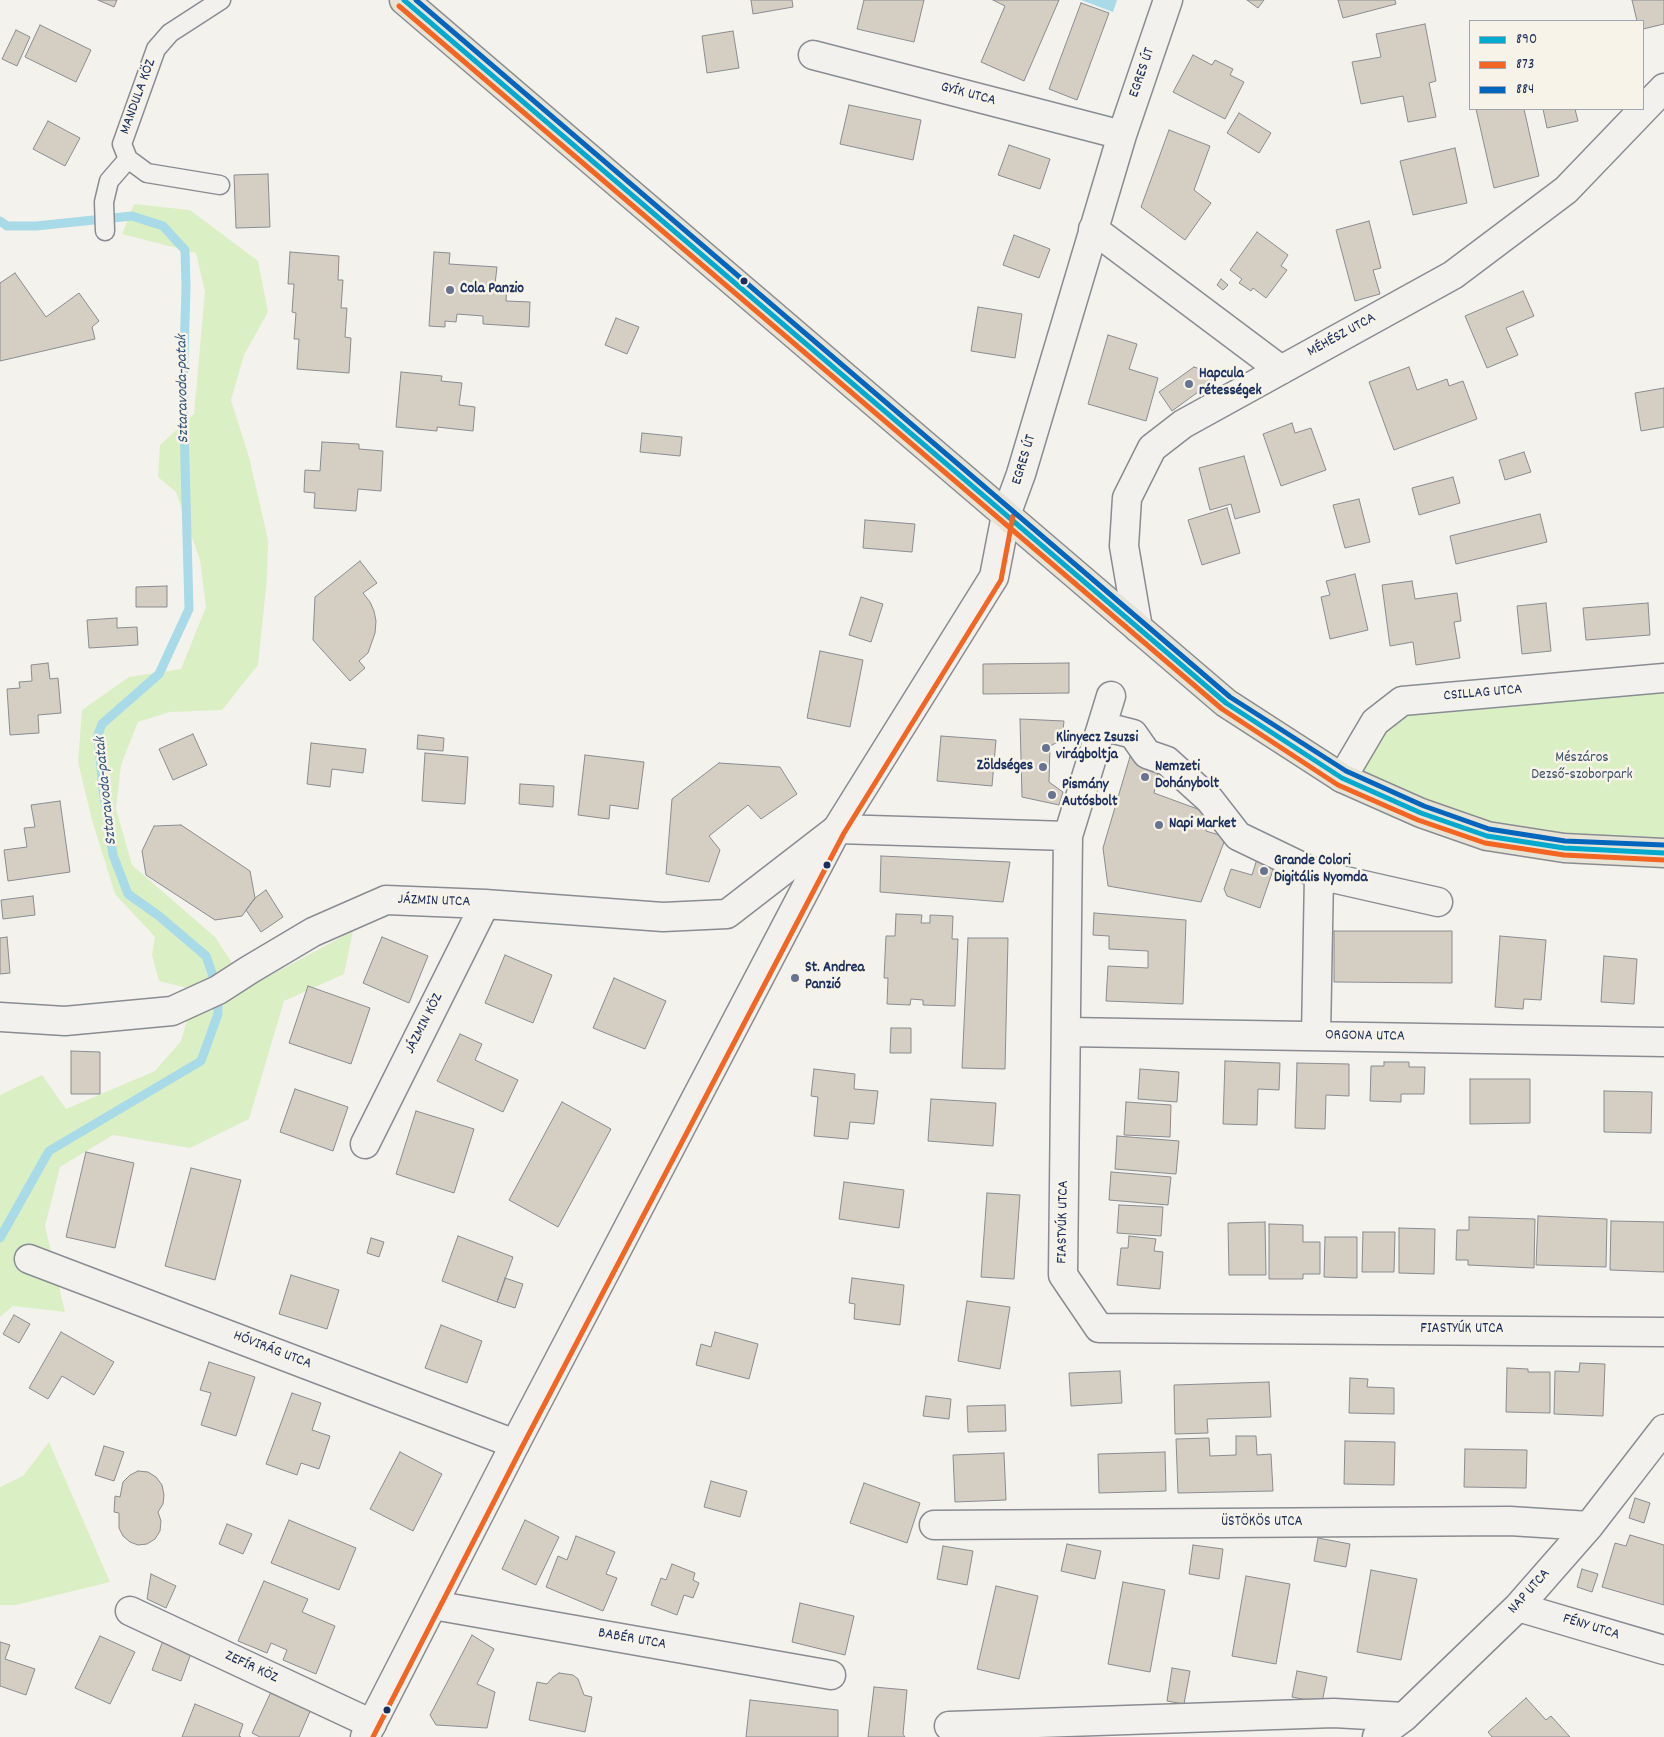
<!DOCTYPE html>
<html>
<head>
<meta charset="utf-8">
<style>
	body { margin:0 }
	#map { position:relative; width:1664px; height:1737px; overflow:hidden; background:#f4f2ec; font-family:Dekko,sans-serif }
	canvas { display:block }
	.legend { position:absolute; left:1469px; top:20px; width:175px; height:90px; box-sizing:border-box; background:#f7f3e8; border:1px solid #9fa5b1; margin:0; padding:6px 9px; list-style:none; font-size:15px; color:#1b2f5e }
	.legend li { display:flex; align-items:center; gap:10px; height:25px }
	.legend b { width:25px; border:1px solid #9fa5b1 }
</style>
</head>
<body>
<div id="map">
<canvas width="1664" height="1737"></canvas>
<ul class="legend">
<li><b style="height:6px;background:#00a9ce"></b>890</li>
<li><b style="height:6px;background:#f26522"></b>873</li>
<li><b style="height:6px;background:#0065bd"></b>884</li>
</ul>
</div>
<script>
const c = document.querySelector('canvas').getContext('2d');
c.lineJoin = 'round';
function fillPath(path, color) { c.fillStyle = color; c.fill(path, 'evenodd'); }
const toPath = rows => new Path2D(rows.map(r => 'M' + r).join(''));
function stroke(path, color, width, dash) { c.strokeStyle = color; c.lineWidth = width; c.lineCap = dash ? 'butt' : 'round'; c.setLineDash(dash || []); c.stroke(path); }
function label(font, color, halo, rows, align = 'center') {
  c.font = font + ' Dekko,sans-serif'; c.lineWidth = 5; c.setLineDash([]); c.textBaseline = 'middle'; c.strokeStyle = halo; c.fillStyle = color; for (const [text, x, y, turn = 0] of rows) {
    c.save(); c.translate(x, y); c.rotate((+turn || 0) * Math.PI / 180); c.textAlign = isNaN(turn) ? turn : align; if (halo) c.strokeText(text, 0, 0); c.fillText(text, 0, 0); c.restore();
  }
}
fillPath(toPath([
	[134,204,190,210,258,261,268,312,244,355,231,400,249,457,268,540,267,578,258,665,222,710,170,712,138,722,121,765,116,809,132,865,215,937,234,966,191,989,159,981,152,955,155,937,115,894,92,820,78,762,82,710,129,677,181,669,206,607,200,560,176,492,158,477,160,445,194,414,205,292,196,253,122,234],
	[1664,678,1664,853,1564,848,1342,778,1402,701],
	[353,931,344,974,284,1001,249,1119,190,1148,113,1135,60,1167,45,1226,65,1312,13,1306,0,1317,0,1095,42,1075,66,1109,155,1071,181,1041,187,1020],
	[49,1442,110,1582,16,1605,0,1605,0,1487,23,1476]
]), '#dbefc5');
fillPath(toPath([
	[1081,0,1117,0,1113,12]
]), '#a8dae8');
stroke(toPath([
	[0,221,7,226,36,226,132,216,163,226,185,250,186,287,183,390,189,609,159,674,102,724,98,735,103,789,113,855,128,894,159,916,206,956,218,990,218,1014,201,1061,49,1151,0,1238]
]), '#a8dae8', 9);
const building = toPath([
	[98,0,117,0,114,7,98,0],
	[751,0,792,0,793,7,753,14,751,0],
	[864,0,924,0,914,42,857,29,864,0],
	[993,0,1059,0,1024,81,981,62,1005,6,993,0],
	[1247,0,1264,0,1258,8,1247,0],
	[1338,0,1395,0,1396,4,1343,18,1338,0],
	[1632,0,1664,0,1664,24,1643,29,1643,21,1637,21,1632,0],
	[1081,3,1109,13,1077,100,1049,89,1081,3],
	[1425,24,1436,81,1429,83,1436,117,1408,122,1403,96,1361,104,1352,62,1381,57,1376,34,1425,24],
	[40,25,91,50,76,82,25,57,40,25],
	[16,30,30,37,17,66,2,59,16,30],
	[733,31,739,68,707,73,702,36,733,31],
	[1193,55,1212,65,1215,60,1233,69,1230,75,1244,82,1225,119,1173,92,1193,55],
	[849,105,921,120,913,160,840,144,849,105],
	[1476,109,1524,109,1539,176,1494,188,1476,109],
	[1543,109,1575,109,1578,121,1547,128,1543,109],
	[1239,113,1271,133,1259,153,1227,133,1239,113],
	[48,121,80,138,65,166,33,149,48,121],
	[1169,130,1210,146,1194,190,1211,203,1185,240,1141,207,1169,130],
	[1009,145,1050,159,1040,189,998,175,1009,145],
	[1455,148,1467,203,1413,215,1400,161,1455,148],
	[268,174,270,227,236,228,234,175,268,174],
	[1369,221,1381,268,1373,270,1380,294,1355,301,1336,230,1369,221],
	[1257,232,1288,255,1281,266,1287,270,1266,298,1253,288,1251,291,1239,283,1242,279,1230,270,1257,232],
	[1014,235,1050,249,1039,278,1003,265,1014,235],
	[290,252,339,256,338,280,343,280,341,308,347,308,345,337,351,338,349,373,297,369,299,339,294,339,296,313,292,312,294,284,288,284,290,252],
	[434,252,450,253,449,264,497,267,495,284,507,285,506,301,530,302,529,327,483,324,483,316,457,314,456,322,445,321,445,327,429,326,434,252],
	[15,273,46,317,79,293,99,321,92,327,95,339,0,361,0,283,15,273],
	[1221,279,1228,285,1223,290,1217,285,1221,279],
	[1523,291,1534,316,1506,328,1518,355,1487,368,1465,316,1523,291],
	[978,307,1022,314,1015,358,971,351,978,307],
	[616,318,639,327,627,354,605,345,616,318],
	[1108,335,1137,344,1129,369,1158,378,1146,421,1088,404,1108,335],
	[1194,367,1220,376,1172,411,1159,392,1194,367],
	[1409,367,1417,390,1447,379,1449,386,1463,381,1477,419,1394,450,1369,382,1409,367],
	[401,372,442,376,441,381,462,383,459,405,475,407,473,431,437,427,437,431,396,427,401,372],
	[1664,388,1664,427,1641,431,1635,393,1664,388],
	[1292,423,1295,433,1311,428,1326,470,1281,486,1263,434,1292,423],
	[642,433,682,437,680,456,640,452,642,433],
	[322,442,359,444,359,449,383,451,381,491,358,489,356,511,314,508,315,493,304,492,305,470,320,471,322,442],
	[1524,452,1531,472,1505,480,1499,460,1524,452],
	[1244,456,1260,512,1235,519,1231,504,1210,510,1199,468,1244,456],
	[1453,477,1460,503,1419,515,1412,488,1453,477],
	[1359,499,1370,542,1345,548,1333,505,1359,499],
	[1227,508,1240,553,1202,565,1188,520,1227,508],
	[1540,514,1547,542,1456,564,1450,536,1540,514],
	[865,520,915,524,912,552,863,548,865,520],
	[360,561,377,583,363,593,370,602,374,611,376,621,375,633,368,653,359,661,365,668,350,681,313,640,315,597,360,561],
	[1355,574,1368,630,1330,639,1321,597,1330,595,1326,581,1355,574],
	[1412,581,1415,599,1457,593,1461,621,1454,622,1460,658,1416,665,1413,642,1390,646,1382,585,1412,581],
	[167,586,167,607,136,607,136,587,167,586],
	[861,597,883,604,871,642,849,635,861,597],
	[1546,603,1551,651,1522,654,1517,606,1546,603],
	[1648,603,1650,635,1586,640,1583,608,1648,603],
	[117,618,117,628,137,627,138,645,89,648,87,620,117,618],
	[820,651,863,660,850,727,807,718,820,651],
	[48,663,50,679,58,678,61,713,38,715,39,733,10,735,7,689,20,688,19,682,32,681,31,665,48,663],
	[1069,663,1069,693,983,694,983,664,1069,663],
	[1020,719,1064,721,1062,740,1050,746,1049,782,1063,792,1059,805,1022,797,1020,719],
	[193,734,207,765,173,780,159,749,193,734],
	[418,735,444,738,443,751,417,749,418,735],
	[941,736,996,740,992,786,937,781,941,736],
	[311,743,366,749,363,773,332,769,330,787,307,784,311,743],
	[1132,750,1160,762,1154,793,1203,811,1209,819,1206,831,1226,837,1201,902,1108,886,1103,848,1132,750],
	[425,753,468,757,465,804,422,801,425,753],
	[585,755,644,762,638,809,610,805,609,819,578,815,585,755],
	[719,763,780,767,797,794,761,819,748,805,709,836,720,850,709,882,666,874,672,799,719,763],
	[520,784,554,786,553,807,519,804,520,784],
	[60,801,70,872,8,881,4,850,27,847,24,828,35,827,31,805,60,801],
	[181,825,250,871,255,898,242,916,215,920,146,875,142,851,154,826,181,825],
	[881,856,1010,862,1003,902,880,892,881,856],
	[1258,856,1271,860,1273,870,1260,908,1227,896,1224,889,1231,869,1252,875,1258,856],
	[266,890,283,917,261,932,246,910,255,898,266,890],
	[33,896,35,915,3,919,1,900,33,896],
	[1094,913,1186,920,1183,1004,1106,1001,1108,966,1148,968,1148,951,1109,949,1109,936,1093,935,1094,913],
	[896,914,922,915,921,923,930,923,930,915,953,916,952,939,958,939,955,1006,923,1005,923,1000,911,999,910,1005,887,1004,888,978,884,978,886,936,895,936,896,914],
	[1334,931,1452,931,1452,983,1334,982,1334,931],
	[1500,936,1546,940,1541,1000,1524,999,1523,1009,1495,1007,1500,936],
	[7,937,10,973,0,974,0,938,7,937],
	[382,937,428,956,409,1003,363,983,382,937],
	[968,938,1008,938,1005,1069,962,1068,968,938],
	[505,955,552,975,533,1023,485,1003,505,955],
	[1604,956,1637,959,1634,1004,1601,1002,1604,956],
	[614,978,666,1001,645,1049,593,1028,614,978],
	[308,986,370,1008,351,1064,289,1043,308,986],
	[891,1028,911,1028,911,1053,890,1053,891,1028],
	[460,1034,482,1044,475,1060,518,1080,503,1112,437,1081,460,1034],
	[71,1051,100,1052,100,1094,71,1094,71,1051],
	[1225,1061,1280,1063,1279,1090,1258,1089,1257,1125,1223,1124,1225,1061],
	[1384,1062,1409,1062,1409,1067,1425,1067,1424,1094,1401,1094,1401,1102,1370,1101,1371,1066,1384,1066,1384,1062],
	[1297,1063,1349,1064,1349,1096,1326,1095,1325,1129,1295,1128,1297,1063],
	[814,1069,855,1074,854,1089,878,1091,874,1124,850,1122,848,1139,814,1136,818,1097,811,1096,814,1069],
	[1140,1069,1179,1072,1177,1102,1138,1099,1140,1069],
	[1470,1079,1530,1079,1530,1123,1470,1124,1470,1079],
	[295,1089,348,1107,333,1151,280,1132,295,1089],
	[1604,1091,1652,1092,1651,1133,1604,1132,1604,1091],
	[931,1099,996,1103,993,1146,928,1141,931,1099],
	[562,1102,611,1129,558,1227,509,1200,562,1102],
	[1126,1102,1171,1105,1170,1137,1124,1135,1126,1102],
	[416,1111,474,1129,454,1193,396,1174,416,1111],
	[1117,1136,1179,1141,1176,1174,1115,1169,1117,1136],
	[86,1152,134,1163,115,1248,66,1237,86,1152],
	[191,1168,241,1180,215,1280,165,1266,191,1168],
	[1111,1172,1171,1177,1168,1205,1109,1200,1111,1172],
	[844,1182,904,1190,899,1228,839,1219,844,1182],
	[987,1193,1020,1195,1014,1279,981,1277,987,1193],
	[1119,1205,1163,1207,1161,1236,1117,1233,1119,1205],
	[1538,1216,1607,1219,1606,1267,1536,1265,1538,1216],
	[1469,1217,1535,1219,1534,1268,1468,1265,1468,1260,1456,1260,1457,1230,1469,1230,1469,1217],
	[1611,1221,1664,1222,1664,1272,1610,1270,1611,1221],
	[1265,1222,1266,1275,1229,1275,1228,1223,1265,1222],
	[1269,1224,1303,1225,1303,1242,1320,1242,1320,1274,1303,1274,1303,1279,1269,1279,1269,1224],
	[1399,1228,1435,1229,1434,1274,1399,1273,1399,1228],
	[1363,1232,1395,1232,1394,1272,1362,1272,1363,1232],
	[458,1236,513,1257,497,1302,442,1281,458,1236],
	[1129,1236,1156,1239,1154,1251,1163,1252,1160,1289,1117,1285,1121,1248,1128,1248,1129,1236],
	[1325,1237,1357,1237,1357,1278,1324,1277,1325,1237],
	[371,1238,384,1242,379,1257,367,1253,371,1238],
	[291,1275,339,1290,327,1329,279,1314,291,1275],
	[505,1278,523,1284,515,1308,497,1302,505,1278],
	[852,1278,904,1285,900,1325,854,1319,855,1304,849,1303,852,1278],
	[967,1301,1010,1307,1000,1369,958,1361,967,1301],
	[14,1315,30,1324,19,1343,3,1334,14,1315],
	[441,1325,482,1341,467,1383,425,1368,441,1325],
	[61,1332,114,1362,94,1395,62,1376,48,1399,29,1388,61,1332],
	[715,1332,758,1344,749,1379,696,1365,701,1344,711,1347,715,1332],
	[209,1362,255,1377,236,1436,201,1425,211,1393,200,1390,209,1362],
	[1580,1363,1605,1364,1603,1416,1554,1414,1555,1371,1579,1372,1580,1363],
	[1507,1368,1528,1369,1528,1372,1550,1372,1550,1413,1506,1412,1507,1368],
	[1120,1371,1122,1403,1071,1406,1069,1373,1120,1371],
	[1350,1378,1368,1379,1367,1387,1394,1388,1394,1414,1349,1413,1350,1378],
	[1269,1382,1271,1417,1207,1419,1208,1433,1175,1434,1174,1385,1269,1382],
	[292,1393,321,1403,312,1430,330,1436,319,1469,301,1463,297,1475,266,1464,292,1393],
	[926,1396,951,1399,949,1419,923,1416,926,1396],
	[1005,1405,1006,1431,968,1432,967,1406,1005,1405],
	[1236,1436,1256,1436,1257,1455,1271,1454,1273,1491,1178,1493,1176,1439,1209,1438,1210,1456,1236,1455,1236,1436],
	[1345,1441,1395,1442,1394,1485,1344,1484,1345,1441],
	[104,1446,124,1452,114,1481,95,1475,104,1446],
	[1465,1449,1527,1450,1526,1488,1464,1487,1465,1449],
	[400,1452,442,1474,413,1531,370,1509,400,1452],
	[1165,1452,1166,1491,1099,1493,1098,1454,1165,1452],
	[1004,1453,1006,1500,955,1502,953,1455,1004,1453],
	[138,1471,148,1472,156,1477,162,1485,164,1495,163,1504,158,1512,161,1521,160,1531,155,1539,147,1544,138,1545,130,1542,123,1536,119,1528,119,1513,114,1512,115,1496,120,1497,123,1482,130,1475,138,1471],
	[711,1481,747,1491,740,1517,704,1507,711,1481],
	[864,1483,920,1503,907,1543,850,1523,864,1483],
	[1635,1498,1650,1503,1644,1523,1629,1518,1635,1498],
	[289,1520,356,1548,339,1590,271,1563,289,1520],
	[525,1520,559,1537,536,1585,502,1569,525,1520],
	[227,1524,252,1534,243,1554,219,1544,227,1524],
	[1630,1535,1664,1545,1664,1605,1602,1587,1615,1543,1626,1546,1630,1535],
	[576,1536,615,1552,606,1574,617,1578,603,1611,546,1587,558,1556,567,1560,576,1536],
	[1318,1538,1350,1544,1346,1567,1314,1561,1318,1538],
	[1067,1544,1101,1551,1095,1579,1061,1571,1067,1544],
	[1193,1545,1223,1549,1219,1579,1189,1574,1193,1545],
	[943,1546,973,1551,967,1585,937,1579,943,1546],
	[672,1564,695,1573,693,1580,699,1583,693,1598,684,1595,677,1615,651,1605,661,1578,666,1580,672,1564],
	[1582,1569,1598,1574,1592,1592,1577,1587,1582,1569],
	[1371,1570,1417,1579,1401,1660,1357,1652,1371,1570],
	[151,1574,176,1586,166,1608,147,1599,151,1574],
	[1246,1576,1290,1584,1276,1664,1232,1656,1246,1576],
	[264,1581,308,1599,302,1612,335,1626,316,1674,283,1660,287,1650,271,1643,267,1653,238,1641,264,1581],
	[1123,1582,1165,1590,1150,1672,1108,1664,1123,1582],
	[996,1586,1038,1596,1019,1679,977,1669,996,1586],
	[800,1603,854,1616,845,1655,792,1642,800,1603],
	[472,1635,494,1649,477,1684,495,1692,487,1728,436,1725,430,1715,472,1635],
	[100,1636,135,1652,110,1704,75,1688,100,1636],
	[164,1638,193,1648,181,1681,152,1670,164,1638],
	[0,1642,10,1645,5,1659,35,1669,26,1695,0,1686,0,1642],
	[1172,1668,1190,1671,1184,1704,1167,1701,1172,1668],
	[1297,1671,1327,1677,1322,1703,1292,1697,1297,1671],
	[559,1673,573,1675,578,1679,584,1695,592,1697,585,1732,529,1720,537,1682,547,1684,553,1677,559,1673],
	[874,1687,907,1690,903,1734,905,1737,868,1737,874,1687],
	[271,1692,311,1709,299,1737,260,1737,252,1733,271,1692],
	[1526,1698,1546,1720,1551,1716,1570,1737,1492,1737,1488,1732,1526,1698],
	[750,1700,838,1710,838,1737,746,1737,750,1700],
	[195,1704,243,1724,239,1736,241,1737,182,1737,195,1704]
]);
fillPath(building, '#d5cec3');
stroke(building, '#898c92', 1);
const service = toPath([
	[220,185,147,173,128,159,122,144,156,49,170,33,221,0],
	[105,231,104,202,109,181,128,159]
]);
const minor = toPath([
	[813,55,1122,135],
	[1093,229,1281,370],
	[1006,515,1021,474,1122,135,1168,0],
	[1138,628,1124,546,1127,498,1152,448,1183,424,1453,275,1566,190,1664,88],
	[1111,696,1068,836,1063,1275,1099,1328,1664,1332],
	[1102,726,1133,734,1147,754,1167,761,1210,800,1238,836,1319,875,1438,902],
	[1342,778,1375,722,1402,701,1664,678],
	[0,1017,65,1021,172,1011,218,990,249,970,313,932,386,900,485,904,663,917,727,914,837,829,1068,836],
	[1067,1032,1664,1042],
	[1316,1036,1319,875],
	[365,1144,485,904],
	[29,1259,515,1444],
	[934,1525,1510,1521,1589,1526],
	[433,1605,831,1675],
	[1518,1607,1664,1650],
	[130,1611,372,1724],
	[949,1726,1334,1713,1404,1717],
	[1377,1737,1404,1717,1518,1607,1589,1526,1664,1429]
]);
const tertiary = toPath([
	[365,1737,515,1444,837,829,994,577,1006,515]
]);
const primary = toPath([
	[404,0,1226,703,1342,778,1421,813,1487,836,1564,848,1664,853]
]);
stroke(service, '#898c92', 21);
stroke(minor, '#898c92', 31);
stroke(tertiary, '#898c92', 31);
stroke(primary, '#898c92', 31);
stroke(service, '#f2f1ed', 18);
stroke(minor, '#f2f1ed', 28);
stroke(tertiary, '#f2f1ed', 28);
stroke(primary, '#e7e4d6', 28);
stroke(toPath([
	[404,0,1226,703,1342,778,1421,813,1487,836,1564,848,1664,853]
]), '#00a9ce', 5);
stroke(toPath([
	[399,6,1222,709,1338,785,1418,820,1485,843,1564,855,1664,860],
	[373,1737,522,1447,844,833,1001,580,1013,516]
]), '#f26522', 5);
stroke(toPath([
	[416,0,1230,697,1346,771,1424,806,1489,829,1565,841,1664,845]
]), '#0065bd', 5);
for (const [x, y, r, color] of [
	[744,281,4.5,"#1b2f5e"],
	[450,290,5,"#677390"],
	[1189,384,5,"#677390"],
	[1046,748,5,"#677390"],
	[1043,767,5,"#677390"],
	[1145,777,5,"#677390"],
	[1052,795,5,"#677390"],
	[1159,825,5,"#677390"],
	[827,865,4.5,"#1b2f5e"],
	[1264,871,5,"#677390"],
	[795,978,5,"#677390"],
	[387,1710,4.5,"#1b2f5e"]
]) { const dot = new Path2D(); dot.arc(x, y, r, 0, 2 * Math.PI); c.fillStyle = color; c.fill(dot); stroke(dot, '#f7f3e8', 2); }
label('15px', '#1b2f5e', '#f7f3e8', [
	["EGRES ÚT",1143,73,-71],
	["GYÍK UTCA",968,95,15],
	["MANDULA KÖZ",139,97,-70],
	["MÉHÉSZ UTCA",1342,336,-29],
	["EGRES ÚT",1025,460,-73],
	["CSILLAG UTCA",1483,694,-5],
	["JÁZMIN UTCA",434,902,2],
	["JÁZMIN KÖZ",425,1024,-63],
	["ORGONA UTCA",1365,1037,1],
	["FIASTYÚK UTCA",1064,1222,-89],
	["FIASTYÚK UTCA",1462,1330],
	["HÓVIRÁG UTCA",272,1351,21],
	["ÜSTÖKÖS UTCA",1262,1523],
	["NAP UTCA",1530,1592,-48],
	["FÉNY UTCA",1591,1628,17],
	["BABÉR UTCA",632,1640,10],
	["ZEFÍR KÖZ",251,1668,25]
]);
label('bold 15px', '#1b2f5e', '#f7f3e8', [
	["Cola Panzio",460,290],
	["Hapcula",1199,375],
	["rétességek",1199,392],
	["Klinyecz Zsuzsi",1056,739],
	["virágboltja",1056,756],
	["Zöldséges",1033,767,"right"],
	["Nemzeti",1155,768],
	["Dohánybolt",1155,785],
	["Pismány",1062,786],
	["Autósbolt",1062,803],
	["Napi Market",1169,825],
	["Grande Colori",1274,862],
	["Digitális Nyomda",1274,879],
	["St. Andrea",805,969],
	["Panzió",805,986]
], 'left');
label('15px', '#3d556c', '#f7f3e8', [
	["Mészáros",1582,759],
	["Dezső-szoborpark",1582,776]
]);
label('italic 16px', '#365780', '#f7f3e8', [
	["Sztaravoda-patak",184,389,-91],
	["Sztaravoda-patak",107,791,-96]
]);
</script>
</body>
</html>
